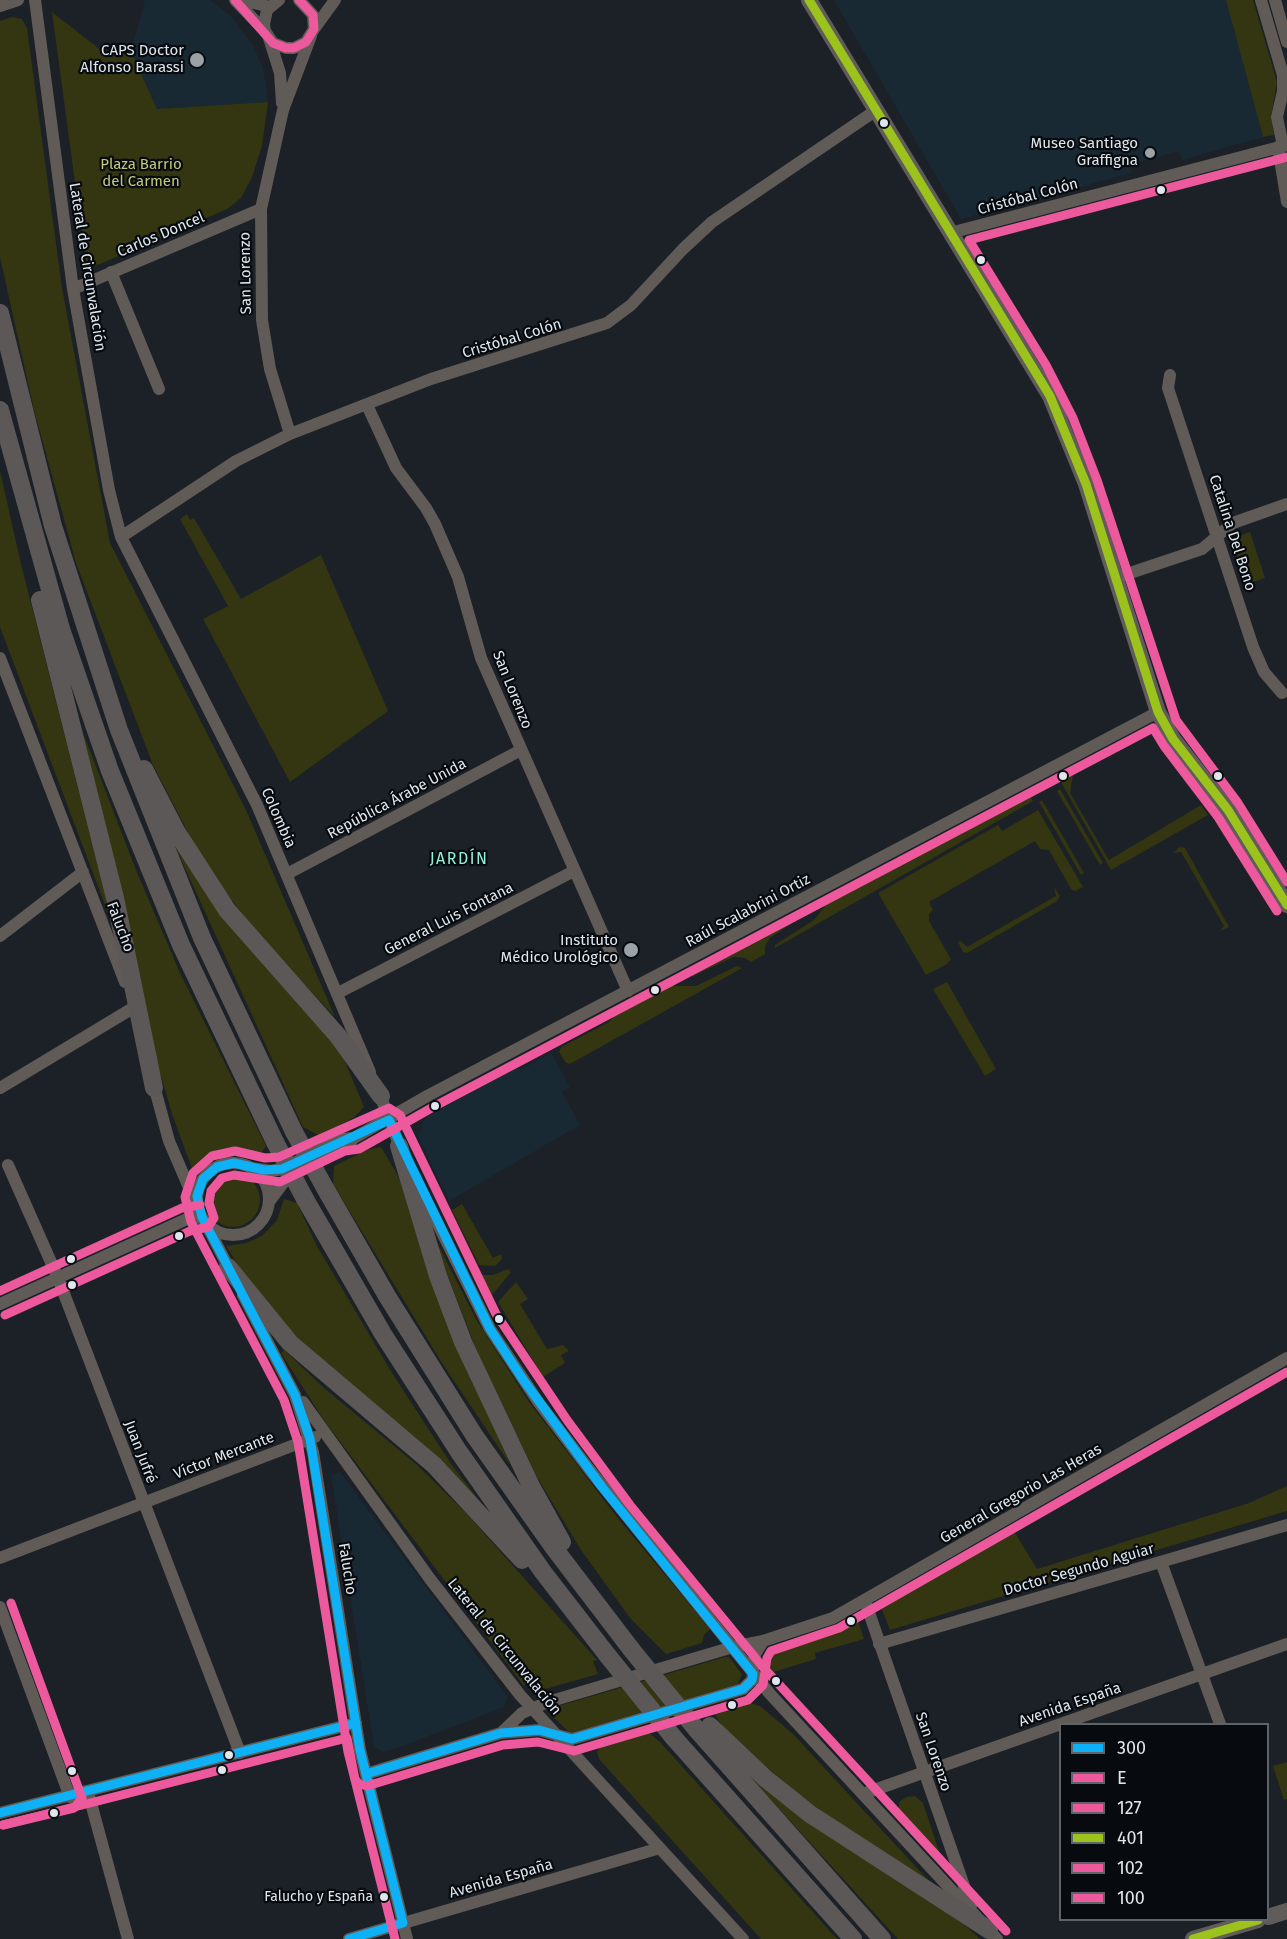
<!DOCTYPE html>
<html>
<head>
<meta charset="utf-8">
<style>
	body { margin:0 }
	#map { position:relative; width:1287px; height:1939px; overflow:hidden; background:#1b2126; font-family:"Fira Sans",sans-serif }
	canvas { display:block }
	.legend { position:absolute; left:1059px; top:1723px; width:210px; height:198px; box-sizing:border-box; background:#070b0f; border:2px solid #5d6367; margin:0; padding:8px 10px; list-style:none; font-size:18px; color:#dfe6ec }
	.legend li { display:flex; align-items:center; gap:12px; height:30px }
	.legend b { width:30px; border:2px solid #5d6367 }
</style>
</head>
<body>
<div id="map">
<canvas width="1287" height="1939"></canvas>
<ul class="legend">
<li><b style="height:8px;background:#0eb1f5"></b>300</li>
<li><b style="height:8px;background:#ed599c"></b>E</li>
<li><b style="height:8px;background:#ec599c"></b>127</li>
<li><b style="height:8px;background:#9cc31c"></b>401</li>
<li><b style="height:8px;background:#ec599c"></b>102</li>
<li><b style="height:8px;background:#ec599c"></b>100</li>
</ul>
</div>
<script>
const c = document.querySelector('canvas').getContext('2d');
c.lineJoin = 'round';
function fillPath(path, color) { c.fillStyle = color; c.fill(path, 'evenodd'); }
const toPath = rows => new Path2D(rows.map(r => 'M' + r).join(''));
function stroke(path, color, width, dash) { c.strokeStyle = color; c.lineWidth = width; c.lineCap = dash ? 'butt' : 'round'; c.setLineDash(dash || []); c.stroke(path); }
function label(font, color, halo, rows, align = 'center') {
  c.font = font + ' "Fira Sans",sans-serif'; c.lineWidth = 4.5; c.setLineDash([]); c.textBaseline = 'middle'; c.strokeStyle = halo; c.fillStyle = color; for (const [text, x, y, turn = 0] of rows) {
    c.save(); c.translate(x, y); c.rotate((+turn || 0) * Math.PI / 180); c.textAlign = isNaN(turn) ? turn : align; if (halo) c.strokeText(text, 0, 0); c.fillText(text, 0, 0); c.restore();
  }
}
fillPath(toPath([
	[145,0,210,0,231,16,254,47,263,69,268,102,157,109,131,51],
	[834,0,1226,0,1263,137,1182,160,1179,151,1130,165,1132,173,961,219],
	[551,1052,570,1087,562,1092,580,1125,449,1201,418,1136,425,1118,515,1068,524,1068],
	[340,1472,508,1697,504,1707,400,1747,383,1752,374,1746,331,1475]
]), '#192934');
fillPath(toPath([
	[1226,0,1253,0,1277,82,1271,117,1274,135,1263,137],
	[52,12,107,55,131,51,157,109,268,102,262,146,252,177,241,198,227,209,100,264,91,266,86,264],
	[12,17,22,19,27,28,62,288,110,543,246,810,335,1017,256,932,224,890,194,844,153,765,76,563,34,410,0,257,0,21],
	[0,471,21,564,113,926,0,627],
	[187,514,190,520,194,518,241,599,321,555,388,711,290,782,203,619,228,606,180,519],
	[1250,532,1265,578,1244,585,1232,546,1236,537],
	[80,725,136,870,180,973,266,1146,258,1157,244,1152,219,1156,209,1160,194,1174,172,1114,157,1062],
	[1073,774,1070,793,1109,860,1201,805,1208,815,1111,870,1062,784,1062,780],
	[1060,789,1103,863,1100,865,1057,791],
	[1028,793,1033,801,775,948,775,945,814,920,829,901,881,870],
	[1042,800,1084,873,1081,875,1039,802],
	[1038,810,1083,887,1075,891,1071,889,1049,850,1040,849,1035,841,929,902,933,910,929,914,929,921,951,959,947,964,926,975,878,893,998,825,1002,831],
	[169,833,324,1028,344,1059,364,1107,353,1118,320,1136,303,1127],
	[1180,847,1185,848,1229,927,1220,931,1224,926,1181,852,1173,853],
	[1054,887,1060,896,1057,901,967,953,963,952,958,942,961,941,967,947,1056,896],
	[804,910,806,914,770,938,765,946,765,954,751,962,745,958,734,957,693,976,689,974,689,970],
	[737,966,742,968,570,1064,566,1063,559,1052,561,1047,609,1022,619,1011,617,1009,632,1000,642,1000,668,986,696,986],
	[947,982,996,1069,985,1076,933,989],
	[381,1147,397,1174,414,1211,511,1466,442,1363,333,1184,334,1166,367,1150],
	'206 1200a27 27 0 1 1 54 0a27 27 0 1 1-54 0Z',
	[284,1199,297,1203,317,1246,392,1373,452,1465,484,1507,334,1378,253,1290,226,1246,247,1243,263,1235,277,1220],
	[462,1204,493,1258,501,1254,502,1259,495,1266,479,1265,452,1210],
	[429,1227,477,1321,529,1402,617,1517,710,1629,704,1635,702,1643,666,1654,630,1618,581,1550,537,1477,476,1349],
	[508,1269,511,1272,492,1295,488,1298,484,1297,474,1275,493,1275],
	[516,1282,528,1299,520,1304,547,1349,563,1345,569,1351,561,1355,565,1363,543,1377,498,1302],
	[284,1350,324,1388,416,1464,466,1513,597,1660,593,1661,598,1674,542,1690,526,1683,524,1686,323,1419,281,1353],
	[1287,1486,1287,1511,890,1630,881,1607,1014,1531,1037,1569,1249,1503],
	[857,1618,864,1639,815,1653,816,1659,774,1672,765,1661,766,1652,770,1647,821,1633],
	[725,1657,729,1657,742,1674,738,1684,570,1733,549,1713,552,1708],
	[746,1702,760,1706,793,1734,930,1882,850,1832,801,1796,745,1749,720,1723,713,1711],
	[647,1731,660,1742,837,1939,761,1939,599,1759,597,1752,602,1744],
	[1287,1762,1287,1799,1284,1800,1273,1766],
	[742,1768,967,1927,980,1939,898,1939],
	[915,1796,923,1803,943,1863,899,1818,899,1802,906,1797]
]), '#333610');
stroke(toPath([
	[35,0,73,289,109,490,121,537,257,805,370,1072],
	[235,0,265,31],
	[242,0,270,7],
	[279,0,267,10,264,24,265,31,273,43,286,48,294,48,306,42,314,29,313,15,299,0],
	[1261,0,1283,75,1283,91,1277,117,1283,146],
	[1275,0,1287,42],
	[0,6,18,0],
	[314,29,335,0],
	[269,38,280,73,282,103],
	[1278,147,1287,202],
	[950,233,1287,145],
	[111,272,159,389],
	[73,289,261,209],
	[1170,375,1168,388,1253,647,1264,672,1282,693],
	[367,405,396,468,426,508,435,524,458,577,481,658,628,991],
	[290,434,270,369,262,320,261,209,283,110,311,36],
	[121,537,236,461,290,434,431,379,607,323,631,305,683,249,712,222,875,111],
	[1115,578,1202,549,1233,523,1287,504],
	[0,658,125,982],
	[287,874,521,750],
	[0,936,83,872],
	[338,993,574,871],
	[153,1082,169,1141,199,1211],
	[0,1088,133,1008],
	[378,1090,402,1152],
	'197 1199a36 36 0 1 1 72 0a36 36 0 1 1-72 0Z',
	[8,1165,58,1278,240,1753],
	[251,1168,271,1171,282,1169,342,1139,354,1138,429,1095,1158,712],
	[417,1182,490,1329,539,1403,589,1469,770,1694,997,1939],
	[269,1202,287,1178,346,1147,354,1138],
	[205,1222,232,1274],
	[243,1295,295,1395,313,1452,360,1750,407,1939],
	[0,1304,187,1219,202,1217],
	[303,1402,430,1579,520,1695,743,1939],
	[0,1558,315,1437],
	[1161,1562,1220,1724],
	[865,1601,971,1906],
	[0,1607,70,1797],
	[879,1644,1287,1525],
	[501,1733,522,1713,548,1702,733,1647,763,1641,833,1618,1287,1358],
	[366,1774,501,1733,539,1730,572,1739,743,1689,752,1680,755,1654,763,1641],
	[88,1792,128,1939],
	[863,1794,1287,1644],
	[0,1813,356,1723],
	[349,1939,660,1848]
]), '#605b57', 12);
stroke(toPath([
	[809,0,1050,396,1086,484,1158,712,1173,739,1228,810,1287,905],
	[1268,1917,1287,1911],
	[1193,1939,1258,1920]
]), '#5f5c59', 16);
stroke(toPath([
	[0,313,53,526,119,730,202,938,294,1132],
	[0,410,61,629,110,771,181,945,275,1142],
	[40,600,115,898,154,1088],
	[144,769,176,831,227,910,338,1036,381,1096],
	[399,1146,438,1276,463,1342,531,1486,562,1542],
	[325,1188,387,1296,474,1435,554,1548,631,1649],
	[305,1199,383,1334,459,1452,543,1572,608,1656],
	[228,1267,290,1343,434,1465,522,1560],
	[710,1726,765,1778,810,1814,989,1930],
	[697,1730,882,1939],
	[674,1738,853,1939]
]), '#5b5857', 18);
stroke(toPath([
	[294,1132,325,1188],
	[275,1142,305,1199],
	[631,1649,697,1730],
	[608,1656,674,1738]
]), '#5b5857', 18);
stroke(toPath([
	[389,1120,282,1169,264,1170,234,1163,217,1167,203,1179,197,1196,202,1217,295,1395,310,1439,360,1750,403,1923],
	[389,1120,490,1329,524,1381,602,1487,753,1674],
	[366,1774,501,1733,539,1730,572,1739,743,1689,752,1680,753,1674],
	[0,1813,356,1723],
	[349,1939,403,1923]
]), '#0eb1f5', 9);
stroke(toPath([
	[5,1315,190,1231,208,1227,214,1218,209,1203,211,1191,222,1178,234,1175,280,1182,345,1151,359,1149,435,1106,1153,728,1164,746,1218,817,1277,911],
	[3,1825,347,1738,355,1779,359,1784,367,1786,503,1745,538,1742,574,1751,748,1700,763,1685,767,1658,771,1651,839,1628,1287,1372]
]), '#ed599c', 9);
stroke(toPath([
	[0,1291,182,1208,200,1205],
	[3,1825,74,1808,82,1798,11,1603],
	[395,1939,348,1752,298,1442,284,1400,191,1222,185,1197,193,1173,212,1156,235,1151,265,1158,279,1157,389,1108,400,1115,496,1314,567,1420,630,1505,762,1666,1006,1931]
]), '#ec599c', 9);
stroke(toPath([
	[809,0,1050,396,1086,484,1158,712,1173,739,1228,810,1287,905],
	[1193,1939,1258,1920]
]), '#9cc31c', 9);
stroke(toPath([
	[1287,157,969,240,1046,365,1073,418,1097,480,1176,720,1238,803,1287,882]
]), '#ec599c', 9);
stroke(toPath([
	[235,0,273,43,286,48,294,48,306,42,314,29,313,15,299,0]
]), '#ec599c', 9);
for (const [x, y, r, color] of [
	[197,60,8,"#9aa1a7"],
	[884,123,5,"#dfe6ec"],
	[1150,153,6,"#9aa1a7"],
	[1161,190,5,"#dfe6ec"],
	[981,260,5,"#dfe6ec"],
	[1063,776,5,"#dfe6ec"],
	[1218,776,5,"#dfe6ec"],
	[631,950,8,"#9aa1a7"],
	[655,990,5,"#dfe6ec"],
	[435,1106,5,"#dfe6ec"],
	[179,1236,5,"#dfe6ec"],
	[71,1259,5,"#dfe6ec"],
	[72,1285,5,"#dfe6ec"],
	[499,1319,5,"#dfe6ec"],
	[851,1621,5,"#dfe6ec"],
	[776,1681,5,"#dfe6ec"],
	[732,1705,5,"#dfe6ec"],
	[229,1755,5,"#dfe6ec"],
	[222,1770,5,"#dfe6ec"],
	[72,1771,5,"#dfe6ec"],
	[54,1813,5,"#dfe6ec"],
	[384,1897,5,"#dfe6ec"]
]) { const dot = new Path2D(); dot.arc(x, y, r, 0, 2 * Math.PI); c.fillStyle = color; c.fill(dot); stroke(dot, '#070b0f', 2); }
label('14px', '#dfe6ec', '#070b0f', [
	["Falucho y España",373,1897]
], 'right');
label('15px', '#dfe6ec', '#070b0f', [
	["CAPS Doctor",184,51],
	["Alfonso Barassi",184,68],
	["Museo Santiago",1138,144],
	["Graffigna",1138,161],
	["Instituto",618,941],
	["Médico Urológico",618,958]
], 'right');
label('15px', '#c3c97b', '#070b0f', [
	["Plaza Barrio",141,165],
	["del Carmen",141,182]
]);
label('15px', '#dfe6ec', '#070b0f', [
	["Cristóbal Colón",1028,197,-15],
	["Carlos Doncel",161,235,-23],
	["Lateral de Circunvalación",87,267,81],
	["San Lorenzo",246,273,-91],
	["Cristóbal Colón",512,339,-17],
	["Catalina Del Bono",1232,533,72],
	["San Lorenzo",512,690,68],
	["República Árabe Unida",397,799,-28],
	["Colombia",278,818,66],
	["Raúl Scalabrini Ortiz",748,911,-28],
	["General Luis Fontana",449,919,-27],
	["Falucho",120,927,69],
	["Juan Jufré",140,1452,69],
	["Víctor Mercante",224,1456,-21],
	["General Gregorio Las Heras",1021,1494,-30],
	["Falucho",347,1569,81],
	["Doctor Segundo Aguiar",1079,1570,-16],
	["Lateral de Circunvalación",504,1647,51],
	["Avenida España",1070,1705,-19],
	["San Lorenzo",933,1752,71],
	["Avenida España",501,1879,-16]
]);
c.letterSpacing = '1.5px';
label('16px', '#90f1d7', '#070b0f', [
	["JARDÍN",459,860]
]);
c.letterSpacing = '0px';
</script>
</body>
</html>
